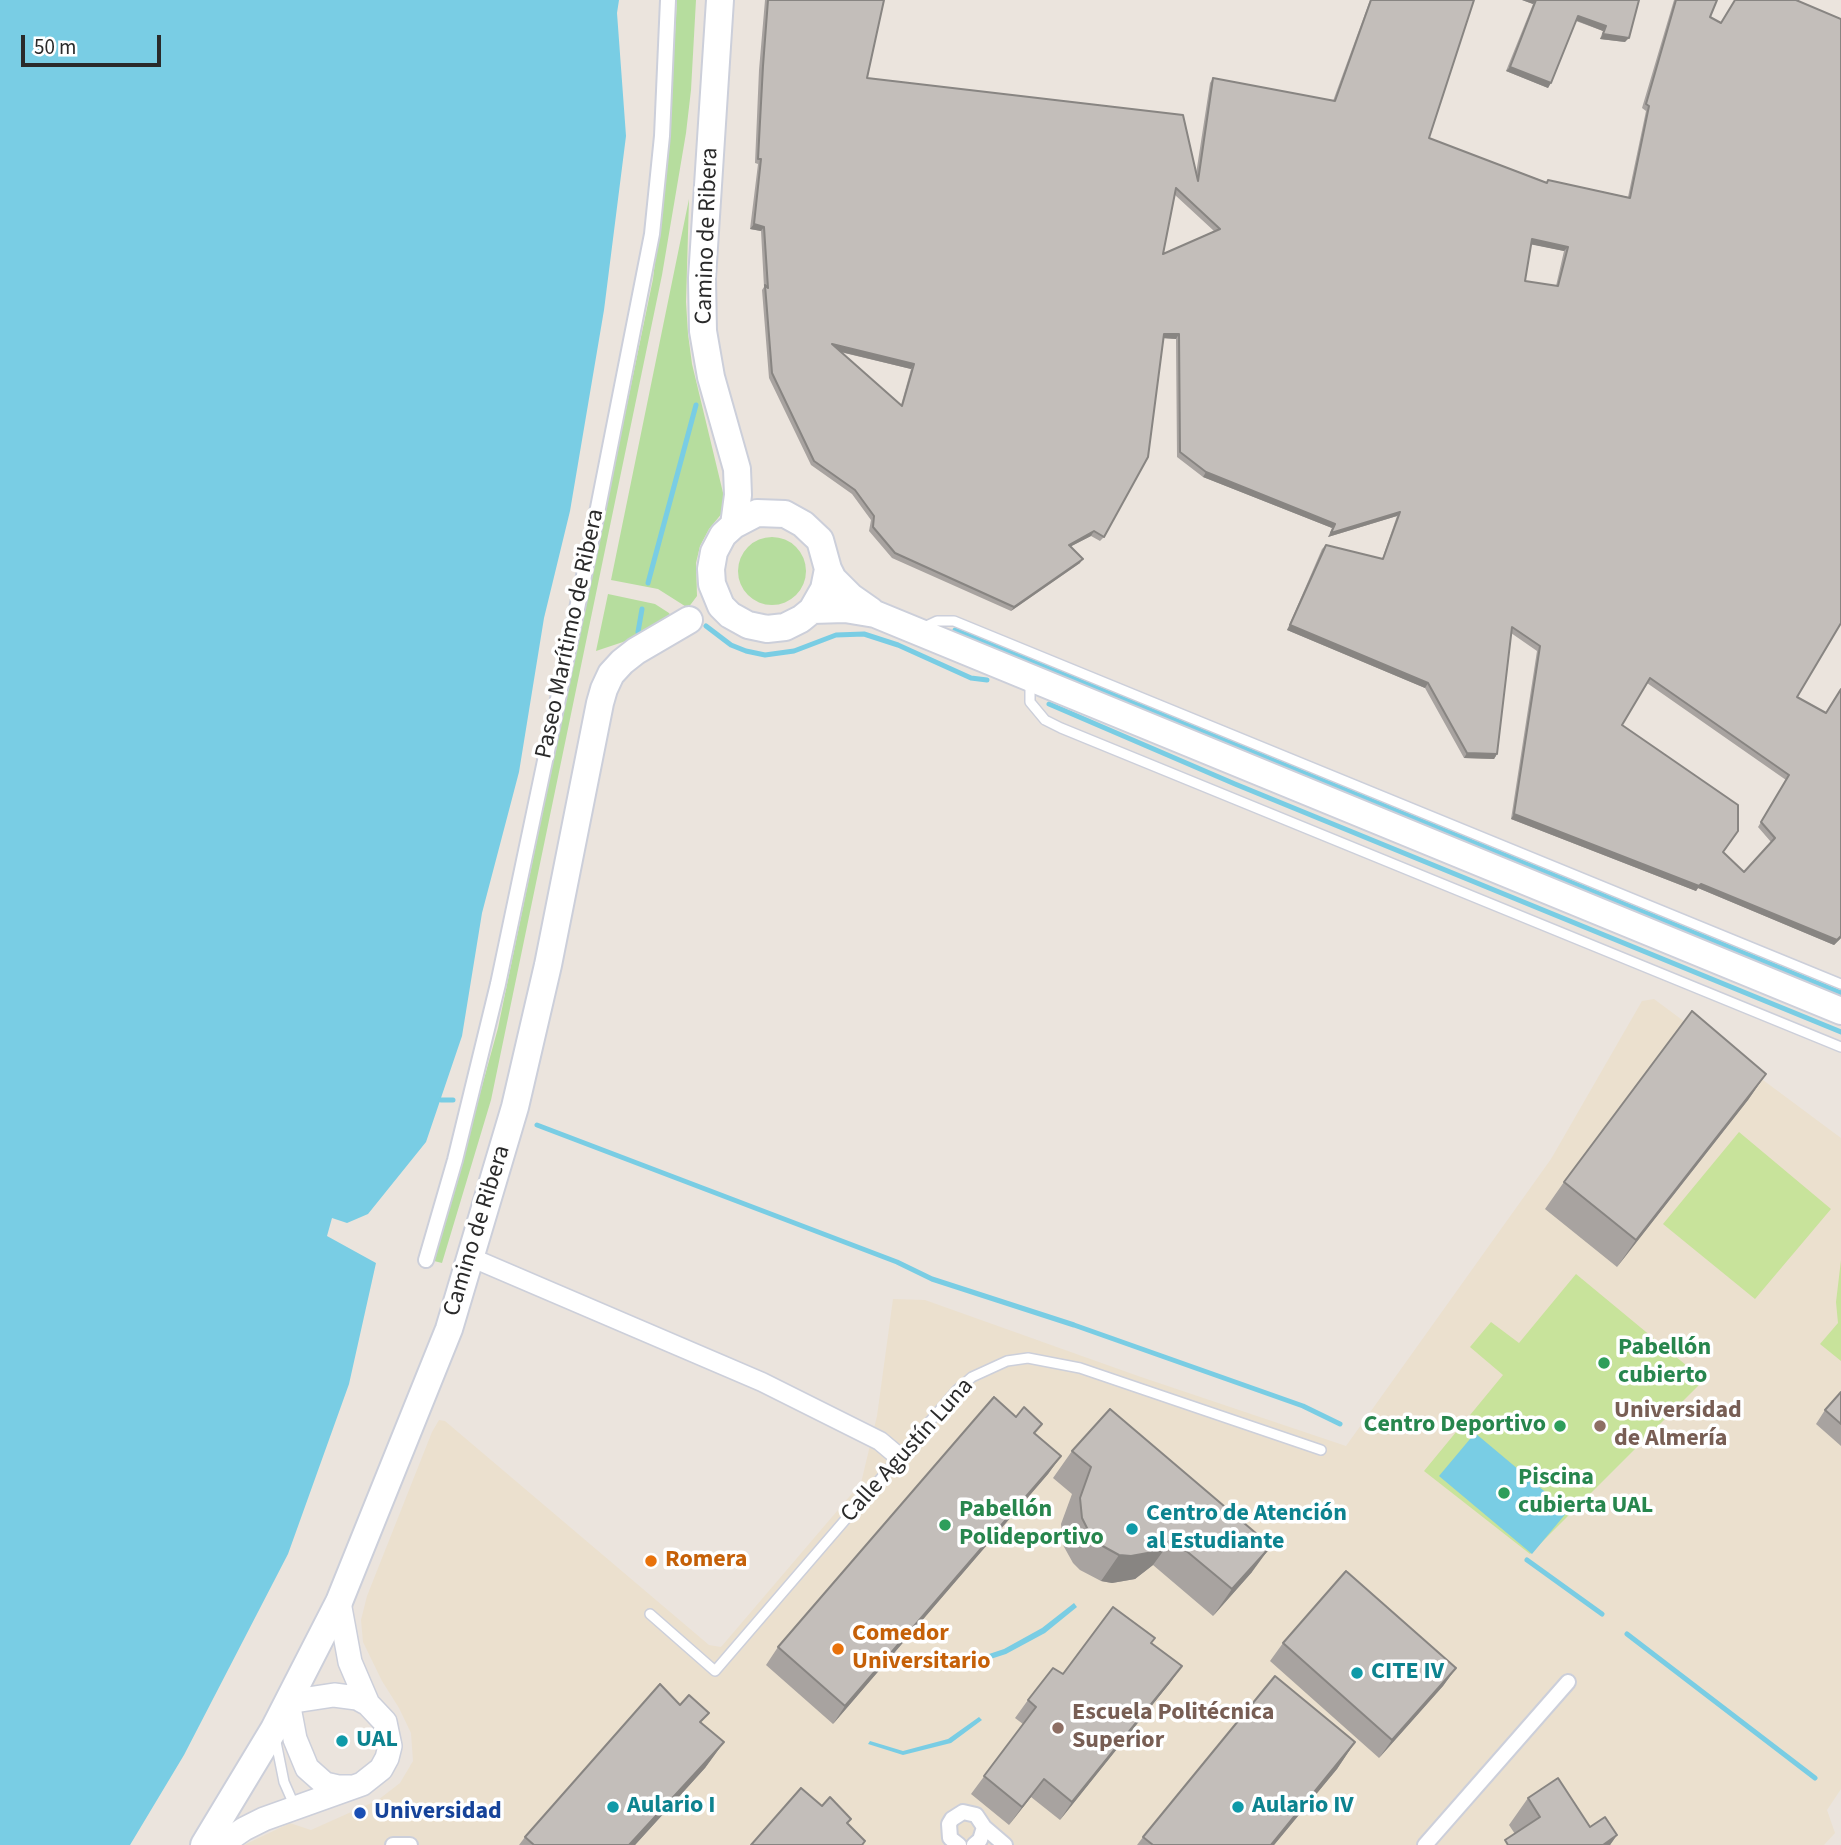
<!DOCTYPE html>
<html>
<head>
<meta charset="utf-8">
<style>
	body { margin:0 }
	#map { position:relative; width:1841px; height:1845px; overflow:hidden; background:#ebe4dd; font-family:"Source Sans 3",sans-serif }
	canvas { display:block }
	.scale { position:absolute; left:21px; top:35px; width:140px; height:32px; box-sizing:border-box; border:4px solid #2a2a2a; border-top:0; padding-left:9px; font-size:21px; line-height:24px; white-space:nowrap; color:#2a2a2a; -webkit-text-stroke:5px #fff; paint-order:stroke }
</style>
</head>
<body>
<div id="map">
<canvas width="1841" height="1845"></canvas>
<div class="scale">50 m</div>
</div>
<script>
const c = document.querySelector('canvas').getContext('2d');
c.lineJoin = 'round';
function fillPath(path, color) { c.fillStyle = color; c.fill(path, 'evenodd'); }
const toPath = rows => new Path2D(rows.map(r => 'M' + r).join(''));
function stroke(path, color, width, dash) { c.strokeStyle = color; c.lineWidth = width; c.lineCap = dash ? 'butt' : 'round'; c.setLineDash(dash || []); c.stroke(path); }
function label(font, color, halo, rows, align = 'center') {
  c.font = font + ' "Source Sans 3",sans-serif'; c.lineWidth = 7; c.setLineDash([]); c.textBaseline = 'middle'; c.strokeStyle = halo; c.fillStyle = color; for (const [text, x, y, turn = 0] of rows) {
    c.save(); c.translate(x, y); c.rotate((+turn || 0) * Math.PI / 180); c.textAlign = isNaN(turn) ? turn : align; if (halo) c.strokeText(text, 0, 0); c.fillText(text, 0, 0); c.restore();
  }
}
fillPath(toPath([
	[1654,999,1841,1138,1841,1789,1827,1810,1835,1833,1824,1845,244,1845,290,1823,311,1830,378,1800,400,1783,413,1761,411,1733,399,1708,382,1681,363,1642,361,1620,367,1596,432,1432,439,1420,445,1421,709,1645,721,1647,861,1483,877,1416,893,1299,925,1300,1138,1376,1346,1446,1551,1159,1642,1001]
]), '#ebe0ce');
fillPath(toPath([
	[677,0,696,0,691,90,686,133,662,275,491,1100,442,1263,434,1261,498,1028,653,279,668,154],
	[689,199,686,302,688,334,692,364,725,501,723,512,709,529,700,546,696,563,697,596,688,608,658,589,611,580],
	'738 571a34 34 0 1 1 68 0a34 34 0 1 1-68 0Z',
	[608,594,655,604,669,613,672,618,629,640,596,651]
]), '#b6dd9e');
fillPath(toPath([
	[1739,1132,1831,1209,1755,1299,1663,1224],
	[1841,1260,1841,1361,1820,1344,1838,1323,1836,1302],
	[1576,1274,1704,1380,1530,1554,1424,1471,1503,1375,1470,1347,1491,1322,1519,1343]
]), '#c8e39b');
fillPath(toPath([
	[0,0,619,0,617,13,626,136,604,310,570,511,544,618,519,772,482,913,462,1036,426,1142,368,1214,347,1223,332,1218,327,1236,376,1263,349,1384,288,1554,184,1755,130,1845,0,1845],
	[1475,1433,1568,1511,1532,1554,1439,1476],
	[1074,1603,1077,1607,1045,1633,1006,1654,972,1665,971,1660,1004,1649,1042,1628],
	[979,1717,982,1720,951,1743,903,1755,868,1744,870,1741,903,1751,948,1739]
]), '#79cde4');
stroke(toPath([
	[648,583,696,405],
	[706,626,731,645,746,651,765,655,794,651,836,635,864,634,898,645,971,678,987,680],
	[955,630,1841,993],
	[638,632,642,609],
	[1049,704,1235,784,1841,1032],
	[441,1100,453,1100],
	[537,1125,897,1262,932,1279,1074,1325,1303,1406,1340,1424],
	[1527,1560,1602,1614],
	[1627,1634,1815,1778]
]), '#79cde4', 5);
const service = toPath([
	[922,628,937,621,954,621,1841,984],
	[1030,680,1030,702,1045,720,1061,728,1841,1047],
	[650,1614,715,1671,957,1390,972,1377,1007,1361,1028,1358,1080,1368,1321,1450],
	[275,1737,284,1782,295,1807]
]);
const pedestrian = toPath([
	[426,1260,455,1160,498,984,595,523,652,234,662,136,668,0],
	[984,1827,1005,1845],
	[393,1845,410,1845],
	[959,1845,950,1838,949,1824,952,1819,963,1812,976,1815,984,1827,980,1840,974,1845],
	[1425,1845,1568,1682]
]);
const minor = toPath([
	[470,1257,762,1382,880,1441,899,1457]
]);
const tertiary = toPath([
	[339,1602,350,1662,368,1704],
	[221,1845,244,1829,264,1819,362,1784,381,1769,387,1758,390,1746,385,1722,368,1704,357,1698,334,1695,288,1702,295,1739,307,1768,325,1784,338,1787,350,1787]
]);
const secondary = toPath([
	[720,0,702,278,703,331,711,377,737,469,738,495,734,525],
	[828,569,824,589,812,610,801,619,785,627,767,629,748,625,730,615,721,606,712,584,711,569,714,552,723,535,734,525,757,513,785,514,803,524,820,540,828,569,833,579,851,597,871,611],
	[812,610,845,609,875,614,1841,1011],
	[204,1845,274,1729,339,1602,449,1329,515,1107,548,965,600,703,604,689,611,674,622,662,636,651,689,620]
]);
stroke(service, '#cccfda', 12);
stroke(pedestrian, '#cccfda', 18);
stroke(minor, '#cccfda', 21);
stroke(tertiary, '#cccfda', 26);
stroke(secondary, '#cccfda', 30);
stroke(service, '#fff', 9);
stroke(pedestrian, '#fff', 14);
stroke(minor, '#fff', 18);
stroke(tertiary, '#fff', 23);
stroke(secondary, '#fff', 26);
fillPath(toPath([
	[765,0,884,0,867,78,1196,174,1210,83,1213,78,1333,101,1370,0,1474,0,1429,138,1546,182,1548,180,1628,197,1646,111,1642,108,1674,0,1717,0,1710,17,1797,697,1826,713,1841,689,1841,938,1834,945,1698,888,1696,891,1511,819,1537,651,1511,633,1497,754,1494,759,1464,758,1425,688,1287,630,1322,549,1326,545,1382,559,1397,516,1328,537,1332,528,1203,477,1177,457,1176,339,1164,338,1104,537,1100,541,1091,536,1071,546,1080,563,1011,611,892,558,869,531,871,520,852,494,811,465,769,378,762,290,764,287,761,231,750,229,758,164,755,163,759,70],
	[1175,195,1214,231,1163,254],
	[1531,244,1564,251,1556,286,1525,281],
	[840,352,911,369,901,405],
	[1647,683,1786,780,1758,827,1771,842,1744,872,1723,852,1622,725],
	[1522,0,1639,0,1625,42,1600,39,1603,31,1576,21,1548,88,1506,71,1533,4],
	[1766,1074,1748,1100,1617,1267,1545,1209,1564,1182],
	[1841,1392,1841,1446,1816,1424,1825,1410],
	[1035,1434,1061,1456,1048,1474,833,1724,766,1665,778,1647],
	[1072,1451,1252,1572,1213,1616,1153,1565,1135,1579,1112,1583,1101,1581,1080,1570,1073,1563,1063,1545,1061,1524,1072,1494,1053,1478],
	[1151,1643,1182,1666,1169,1684,1060,1820,1031,1797,1009,1825,971,1794,1023,1724,1015,1718,1028,1700,1063,1674],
	[1283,1643,1456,1668,1443,1686,1379,1758,1270,1661],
	[680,1705,724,1742,705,1768,635,1845,519,1845,525,1837],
	[1355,1742,1337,1769,1274,1845,1137,1845,1143,1837],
	[1528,1798,1590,1827,1617,1835,1610,1845,1508,1845,1515,1834,1509,1825]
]), '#a8a3a0');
fillPath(toPath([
	[1522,0,1536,0,1533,4],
	[1578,16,1606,26,1603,31,1575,20],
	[1603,34,1629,38,1625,42,1600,39],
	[1510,67,1551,83,1548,88,1506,71],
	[754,224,764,227,761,231,750,229],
	[1532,239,1568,247,1564,251,1529,244],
	[1164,334,1179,334,1176,339,1161,338],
	[832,344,914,364,911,369,829,349],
	[1206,472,1335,524,1332,528,1203,477],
	[1400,512,1397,516,1328,537,1331,533],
	[1094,531,1091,536,1066,549,1069,545],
	[1083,559,1080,563,1011,611,1014,607],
	[1290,625,1428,683,1425,688,1287,630],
	[1467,753,1497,754,1494,759,1464,758],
	[1514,814,1841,936,1841,938,1834,945,1698,888,1696,891,1511,819],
	[1766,1074,1748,1100,1617,1267,1636,1240],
	[1061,1456,1048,1474,833,1724,845,1706],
	[1172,1539,1153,1565,1135,1579,1112,1583,1101,1581,1119,1555],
	[1271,1546,1252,1572,1213,1616,1232,1589],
	[1182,1666,1169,1684,1060,1820,1072,1802],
	[1456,1668,1443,1686,1379,1758,1392,1740],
	[724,1742,705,1768,635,1845,629,1845],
	[1355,1742,1337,1769,1274,1845,1271,1845],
	[1044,1779,1031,1797,1009,1825,1022,1807],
	[1617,1835,1610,1845,1603,1845]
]), '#888582');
const building = toPath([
	[768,0,884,0,867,78,1183,115,1198,181,1213,78,1335,101,1371,0,1474,0,1429,138,1547,183,1548,180,1630,198,1649,106,1646,104,1676,0,1717,0,1710,17,1721,23,1735,0,1796,0,1841,19,1841,623,1797,697,1826,713,1841,689,1841,936,1837,940,1701,884,1699,886,1514,814,1540,646,1512,627,1497,754,1467,753,1428,683,1290,625,1326,545,1383,559,1400,512,1331,533,1335,524,1206,472,1180,452,1179,334,1164,334,1148,457,1104,537,1094,531,1069,545,1083,559,1014,607,895,553,873,527,874,516,855,490,814,461,772,373,765,285,768,288,764,227,754,224,761,159,758,159,763,66,768,0],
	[1176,188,1220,229,1163,254,1176,188],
	[1532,239,1568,247,1558,286,1525,281,1532,239],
	[832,344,914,364,902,406,832,344],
	[1650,678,1789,775,1761,822,1775,838,1744,872,1723,852,1738,831,1738,805,1622,725,1650,678],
	[1536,0,1639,0,1629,38,1603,34,1606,26,1578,16,1551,83,1510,67,1536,0],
	[1692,1011,1766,1074,1636,1240,1564,1182,1692,1011],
	[1841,1392,1841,1424,1825,1410,1841,1392],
	[994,1397,1016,1417,1024,1407,1042,1424,1034,1433,1061,1456,845,1706,778,1647,994,1397],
	[1110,1409,1271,1546,1232,1589,1172,1539,1153,1552,1131,1556,1119,1555,1099,1544,1091,1536,1082,1518,1080,1498,1091,1467,1072,1451,1110,1409],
	[1346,1571,1456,1668,1392,1740,1283,1643,1346,1571],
	[1113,1607,1155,1638,1151,1643,1182,1666,1072,1802,1044,1779,1022,1807,984,1776,1036,1707,1028,1700,1053,1668,1063,1674,1113,1607],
	[1275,1676,1355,1742,1271,1845,1153,1845,1143,1837,1275,1676],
	[660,1684,680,1705,689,1695,709,1713,700,1722,724,1742,629,1845,534,1845,525,1837,660,1684],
	[1558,1778,1590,1827,1605,1817,1617,1835,1603,1845,1508,1845,1505,1840,1540,1817,1528,1798,1558,1778],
	[801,1788,822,1806,830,1797,851,1819,847,1823,865,1841,862,1845,751,1845,801,1788]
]);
fillPath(building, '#c3beba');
stroke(building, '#888582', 2);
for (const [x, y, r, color] of [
	[1604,1363,7,"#2e9e5b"],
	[1560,1426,7,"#2e9e5b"],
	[1600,1426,7,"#8d6e63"],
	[1504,1493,7,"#2e9e5b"],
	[945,1525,7,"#2e9e5b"],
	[1132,1529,7,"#0f9aa8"],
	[651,1561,7,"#e8710a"],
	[838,1649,7,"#e8710a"],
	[1357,1673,7,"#0f9aa8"],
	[1058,1728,7,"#8d6e63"],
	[342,1741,7,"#0f9aa8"],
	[613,1807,7,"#0f9aa8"],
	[1238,1807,7,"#0f9aa8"],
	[360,1813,7,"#1a4fb4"]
]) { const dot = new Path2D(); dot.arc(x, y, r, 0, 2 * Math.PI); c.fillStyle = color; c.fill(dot); stroke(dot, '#fff', 2.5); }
label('24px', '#2a2a2a', '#fff', [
	["Camino de Ribera",708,236,-88],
	["Paseo Marítimo de Ribera",571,634,-78],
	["Camino de Ribera",478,1231,-73],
	["Calle Agustín Luna",908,1451,-48]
]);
label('bold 24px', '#27864d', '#fff', [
	["Pabellón",1618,1349],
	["cubierto",1618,1377],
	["Centro Deportivo",1546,1426,"right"],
	["Piscina",1518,1479],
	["cubierta UAL",1518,1507],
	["Pabellón",959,1511],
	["Polideportivo",959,1539]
], 'left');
label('bold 24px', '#785e54', '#fff', [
	["Universidad",1614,1412],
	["de Almería",1614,1440],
	["Escuela Politécnica",1072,1714],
	["Superior",1072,1742]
], 'left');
label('bold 24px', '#0d838f', '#fff', [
	["Centro de Atención",1146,1515],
	["al Estudiante",1146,1543],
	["CITE IV",1371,1673],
	["UAL",356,1741],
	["Aulario I",627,1807],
	["Aulario IV",1252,1807]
], 'left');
label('bold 24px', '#c56008', '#fff', [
	["Romera",665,1561],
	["Comedor",852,1635],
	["Universitario",852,1663]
], 'left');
label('bold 24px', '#164399', '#fff', [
	["Universidad",374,1813]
], 'left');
</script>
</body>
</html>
